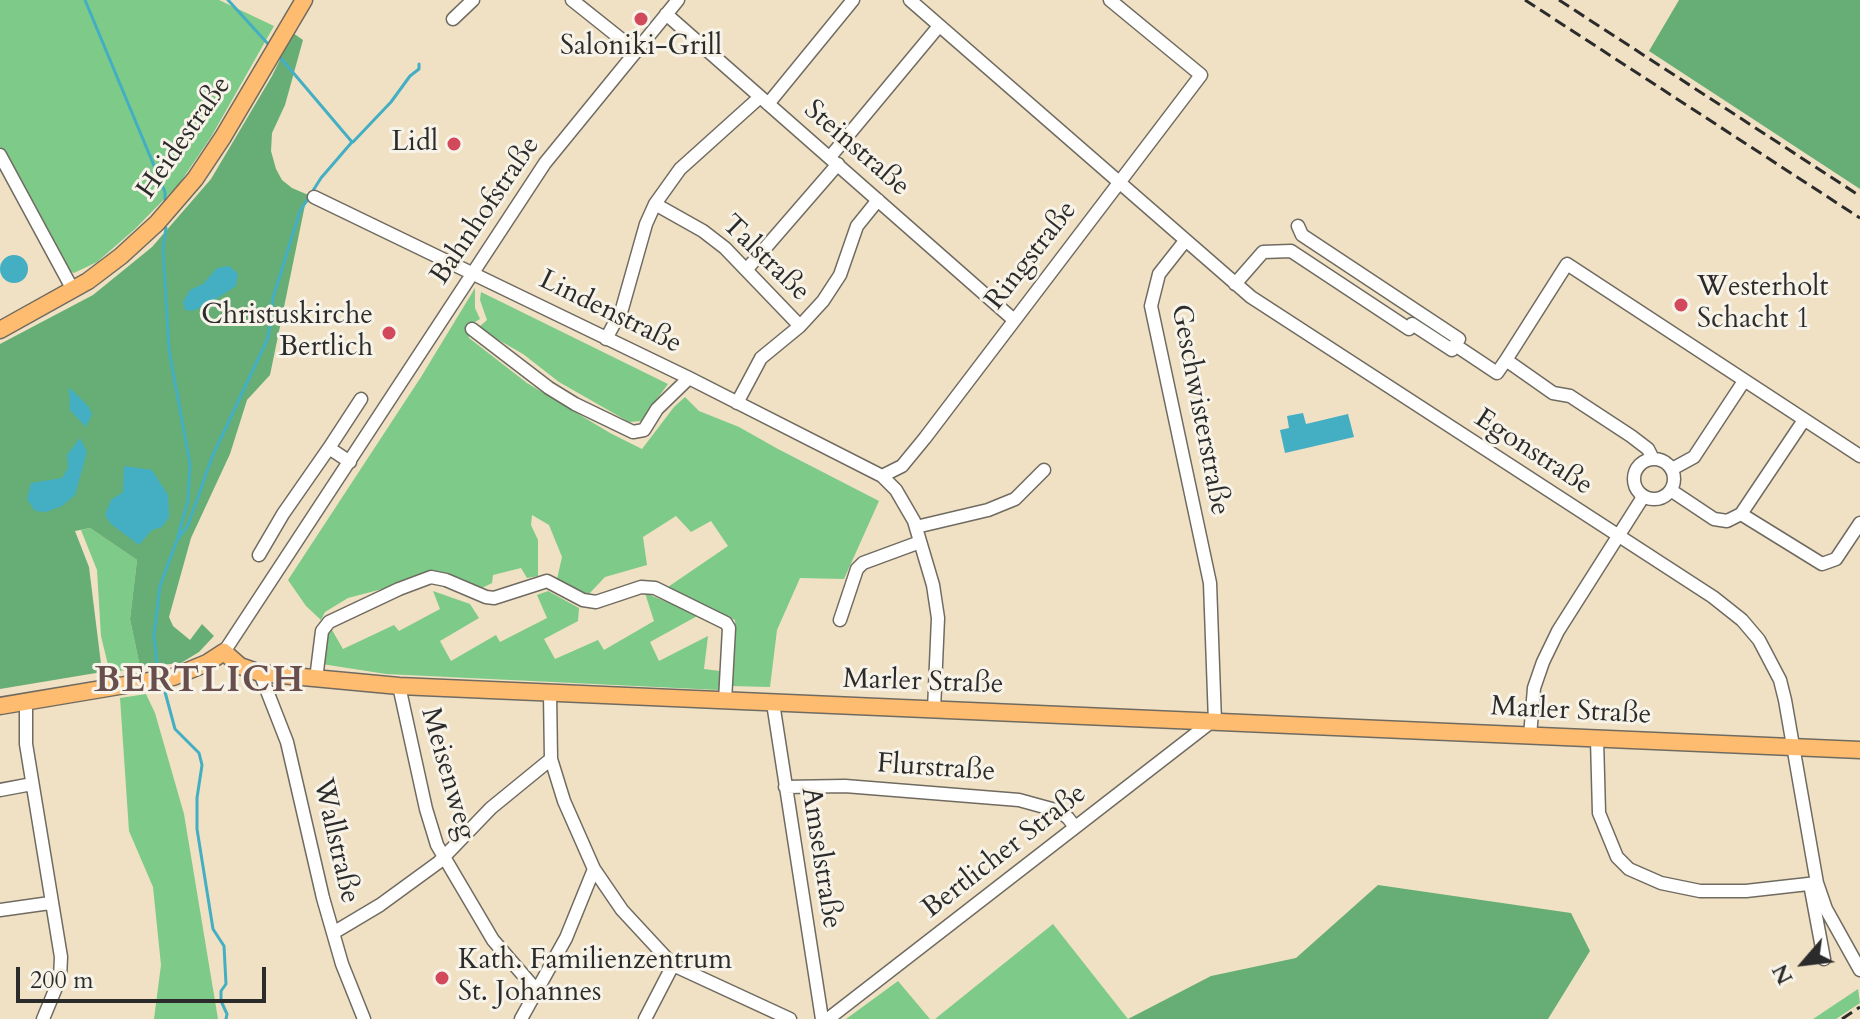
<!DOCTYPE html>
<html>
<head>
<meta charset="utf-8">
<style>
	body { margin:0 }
	#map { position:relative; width:1860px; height:1019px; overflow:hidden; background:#f0e1c4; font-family:Cardo,serif }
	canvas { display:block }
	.north { position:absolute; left:1764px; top:923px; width:80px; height:80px; -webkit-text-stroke:6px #f7f3e8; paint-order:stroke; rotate:242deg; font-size:22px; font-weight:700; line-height:32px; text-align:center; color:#2b2b2b }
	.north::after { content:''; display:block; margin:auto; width:28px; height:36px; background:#2b2b2b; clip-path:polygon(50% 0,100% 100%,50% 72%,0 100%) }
	.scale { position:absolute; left:16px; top:967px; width:250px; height:36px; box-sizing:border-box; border:4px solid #2b2b2b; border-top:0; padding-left:10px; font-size:24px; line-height:28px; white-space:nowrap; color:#2b2b2b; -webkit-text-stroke:6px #f7f3e8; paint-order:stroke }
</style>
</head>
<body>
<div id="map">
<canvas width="1860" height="1019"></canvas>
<div class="north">N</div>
<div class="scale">200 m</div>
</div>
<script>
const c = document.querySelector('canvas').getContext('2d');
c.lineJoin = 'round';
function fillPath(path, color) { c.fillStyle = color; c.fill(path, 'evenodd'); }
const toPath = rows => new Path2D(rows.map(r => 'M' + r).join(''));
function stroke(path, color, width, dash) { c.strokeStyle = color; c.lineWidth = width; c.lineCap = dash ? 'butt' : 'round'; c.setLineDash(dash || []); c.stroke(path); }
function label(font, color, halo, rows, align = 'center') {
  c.font = font + ' Cardo,serif'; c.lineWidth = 6; c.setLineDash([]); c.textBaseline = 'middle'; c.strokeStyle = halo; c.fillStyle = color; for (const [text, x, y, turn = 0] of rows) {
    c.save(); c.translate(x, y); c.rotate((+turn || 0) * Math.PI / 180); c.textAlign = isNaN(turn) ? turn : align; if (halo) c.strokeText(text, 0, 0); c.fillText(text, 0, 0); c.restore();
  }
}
fillPath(toPath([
	[0,0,219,0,274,26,211,137,179,184,135,229,97,262,74,273,65,270,0,147],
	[475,288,475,308,480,319,468,326,469,338,527,383,610,433,642,449,674,407,685,397,699,411,739,427,778,449,879,501,844,579,800,578,777,630,770,687,731,686,735,620,665,589,728,546,711,521,691,532,676,516,643,537,647,565,605,577,588,595,557,579,562,557,549,525,532,515,531,525,538,540,538,576,527,578,521,568,493,575,492,583,482,588,452,575,435,571,386,588,348,598,325,612,321,620,306,606,288,580,421,377],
	[481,292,668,384,641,421,629,422,559,382,523,354,478,328,487,320,480,300],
	[90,528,137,560,130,619,140,667,110,673,101,636,97,570,81,530],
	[433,591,470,604,479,618,440,641,451,661,496,635,500,642,547,618,537,595,548,591,579,608,578,621,544,639,555,659,598,640,604,650,654,621,645,593,699,615,650,642,659,661,708,636,704,669,720,671,719,690,386,674,322,664,326,633,332,630,343,649,394,625,399,631,440,609],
	[146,694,155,713,184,814,218,1019,154,1019,161,965,153,887,129,831,120,698],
	[1053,924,1128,1019,935,1019],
	[898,981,930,1019,846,1019],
	[1858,989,1860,1003,1836,1019,1813,1019]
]), '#7dca89');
fillPath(toPath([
	[1679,0,1860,0,1860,189,1649,51],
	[293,33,303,40,285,105,272,133,271,151,276,169,282,180,292,188,313,197,305,205,270,375,247,400,230,454,191,538,169,617,173,626,190,640,202,624,214,636,199,652,181,663,140,667,130,619,137,560,90,528,75,531,89,567,102,672,0,689,0,344,93,295,152,247,211,179,272,76],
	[1378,885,1571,913,1590,951,1548,1019,1128,1019,1211,976,1296,958]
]), '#66ae75');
fillPath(toPath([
	'0 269a14 14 0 1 1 28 0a14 14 0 1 1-28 0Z',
	[229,266,238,274,236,286,205,306,192,311,185,310,183,302,190,290,203,284,217,268],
	[69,387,88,406,92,414,86,427,70,410],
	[1303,413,1306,424,1348,414,1354,437,1285,453,1280,430,1289,428,1287,416],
	[80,438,87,452,75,495,62,506,46,512,35,511,27,499,31,483,62,478,68,468,67,455],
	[124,466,152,470,168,495,169,517,162,527,152,530,139,545,111,524,105,515,111,500,123,492]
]), '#44aec3');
stroke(toPath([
	[85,0,165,192,165,200],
	[228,0,269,45],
	[353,142,391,102,410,76,419,69,419,64],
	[177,540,188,525,212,457,268,338,273,298,300,211,321,178,352,142,279,56],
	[157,664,154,635,160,586,177,540,188,500,190,464,169,350,163,248,166,228],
	[165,692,175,729,199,753,202,765,197,798,197,829,213,929,224,946,226,984,221,991,221,1001,227,1014,226,1019]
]), '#44aec3', 3);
const minor = toPath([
	[572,0,636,51],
	[910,0,1251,297,1713,597,1742,620,1759,640,1780,680,1785,700,1817,883,1826,909,1860,970],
	[666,14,1014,320],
	[453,19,473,0],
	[768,104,853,0],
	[0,155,73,290],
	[830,157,939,26],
	[314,197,689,378,882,476,896,490,914,521,933,585,938,618,934,710],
	[655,204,703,231,725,248,800,326],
	[1298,226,1302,235,1459,339,1455,345,1497,373,1506,360,1553,393,1570,396,1631,436,1648,449,1653,459],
	[1185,241,1159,274,1151,306,1210,583,1215,722],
	[747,269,838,164],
	[1235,284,1263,252,1291,251,1409,329,1412,324,1452,350,1455,345],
	[472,329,549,388,575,404,633,432,644,430,657,409,689,378],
	[606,339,622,309,646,224,655,204,680,169,760,97],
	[1506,360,1567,264,1860,456],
	[737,403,761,358,800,326,823,301,840,275,857,226,878,200],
	'1634 479a20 20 0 1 1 40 0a20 20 0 1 1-40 0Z',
	[350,462,329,448,361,399],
	[1672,469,1694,457,1744,381],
	[882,476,902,466,925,438,1201,75,1110,0],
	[1672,491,1714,519,1727,521,1741,514,1822,564,1836,559,1860,523],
	[1741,514,1804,420],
	[916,527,988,510,1015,499,1044,470],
	[259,555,283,514,329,448],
	[840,620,857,569,863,563,920,542],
	[224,652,545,163,678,0],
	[260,673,287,742,323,898,342,964,364,1019],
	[316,679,322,631,329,622,399,589,431,577,446,580,486,597,494,598,547,581,583,600,596,602,641,587,655,588,726,623,729,628,725,701],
	[399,686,426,809,437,845,493,940,537,991],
	[550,693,551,759,564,801,594,869,622,910,673,965,790,1019],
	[26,700,26,744,61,957,60,978,43,1019],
	[773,703,822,1019],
	[1530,736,1534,688,1543,662,1558,631,1643,497],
	[1597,739,1599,813,1617,857,1629,869,1661,883,1700,891,1746,891,1817,883],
	[785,787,845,786,1019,800,1059,811,1068,818,1075,827],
	[0,790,32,784],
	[1810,884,1824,959],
	[0,910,50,903],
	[333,933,380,905,439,862,491,808,551,759],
	[521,1019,566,938,594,869],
	[645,1019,673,965],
	[828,1019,1211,722]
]);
const major = toPath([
	[0,330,88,281,121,256,157,223,195,179,223,137,304,0],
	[0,706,173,677,207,663,224,652,240,666,260,673,399,686,1860,750]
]);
stroke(minor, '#706b61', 15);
stroke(major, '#706b61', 19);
stroke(minor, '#fff', 12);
stroke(major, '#fdbc70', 16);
stroke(toPath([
	[1525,0,1860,218],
	[1559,0,1860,196],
	[1842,1019,1860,1007]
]), '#2b2b2b', 3, [12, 6]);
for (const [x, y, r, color] of [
	[641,19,8,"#d1495b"],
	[454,144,8,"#d1495b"],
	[1681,305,8,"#d1495b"],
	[389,333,8,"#d1495b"],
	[442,978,8,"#d1495b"]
]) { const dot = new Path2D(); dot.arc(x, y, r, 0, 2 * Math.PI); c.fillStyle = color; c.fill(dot); stroke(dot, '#f7f3e8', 3); }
label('28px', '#2b2b2b', '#f7f3e8', [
	["Saloniki-Grill",641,48,"center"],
	["Lidl",438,144],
	["Westerholt",1697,289,"left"],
	["Schacht 1",1697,321,"left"],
	["Christuskirche",373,317],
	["Bertlich",373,349],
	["Kath. Familienzentrum",458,962,"left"],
	["St. Johannes",458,994,"left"]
], 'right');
label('28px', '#2b2b2b', '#f7f3e8', [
	["Heidestraße",185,138,-55],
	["Steinstraße",856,149,41],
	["Bahnhofstraße",486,211,-56],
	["Ringstraße",1032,256,-52],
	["Talstraße",765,259,44],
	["Lindenstraße",610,313,26],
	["Geschwisterstraße",1199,410,79],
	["Egonstraße",1533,453,33],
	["Marler Straße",923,683,2],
	["Marler Straße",1571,712,3],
	["Flurstraße",936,769,4],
	["Meisenweg",447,774,74],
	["Wallstraße",335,841,77],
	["Bertlicher Straße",1005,852,-38],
	["Amselstraße",820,858,81]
]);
c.letterSpacing = '2px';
label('bold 36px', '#684f4e', '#f7f3e8', [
	["BERTLICH",200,683]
]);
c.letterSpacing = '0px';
</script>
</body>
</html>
